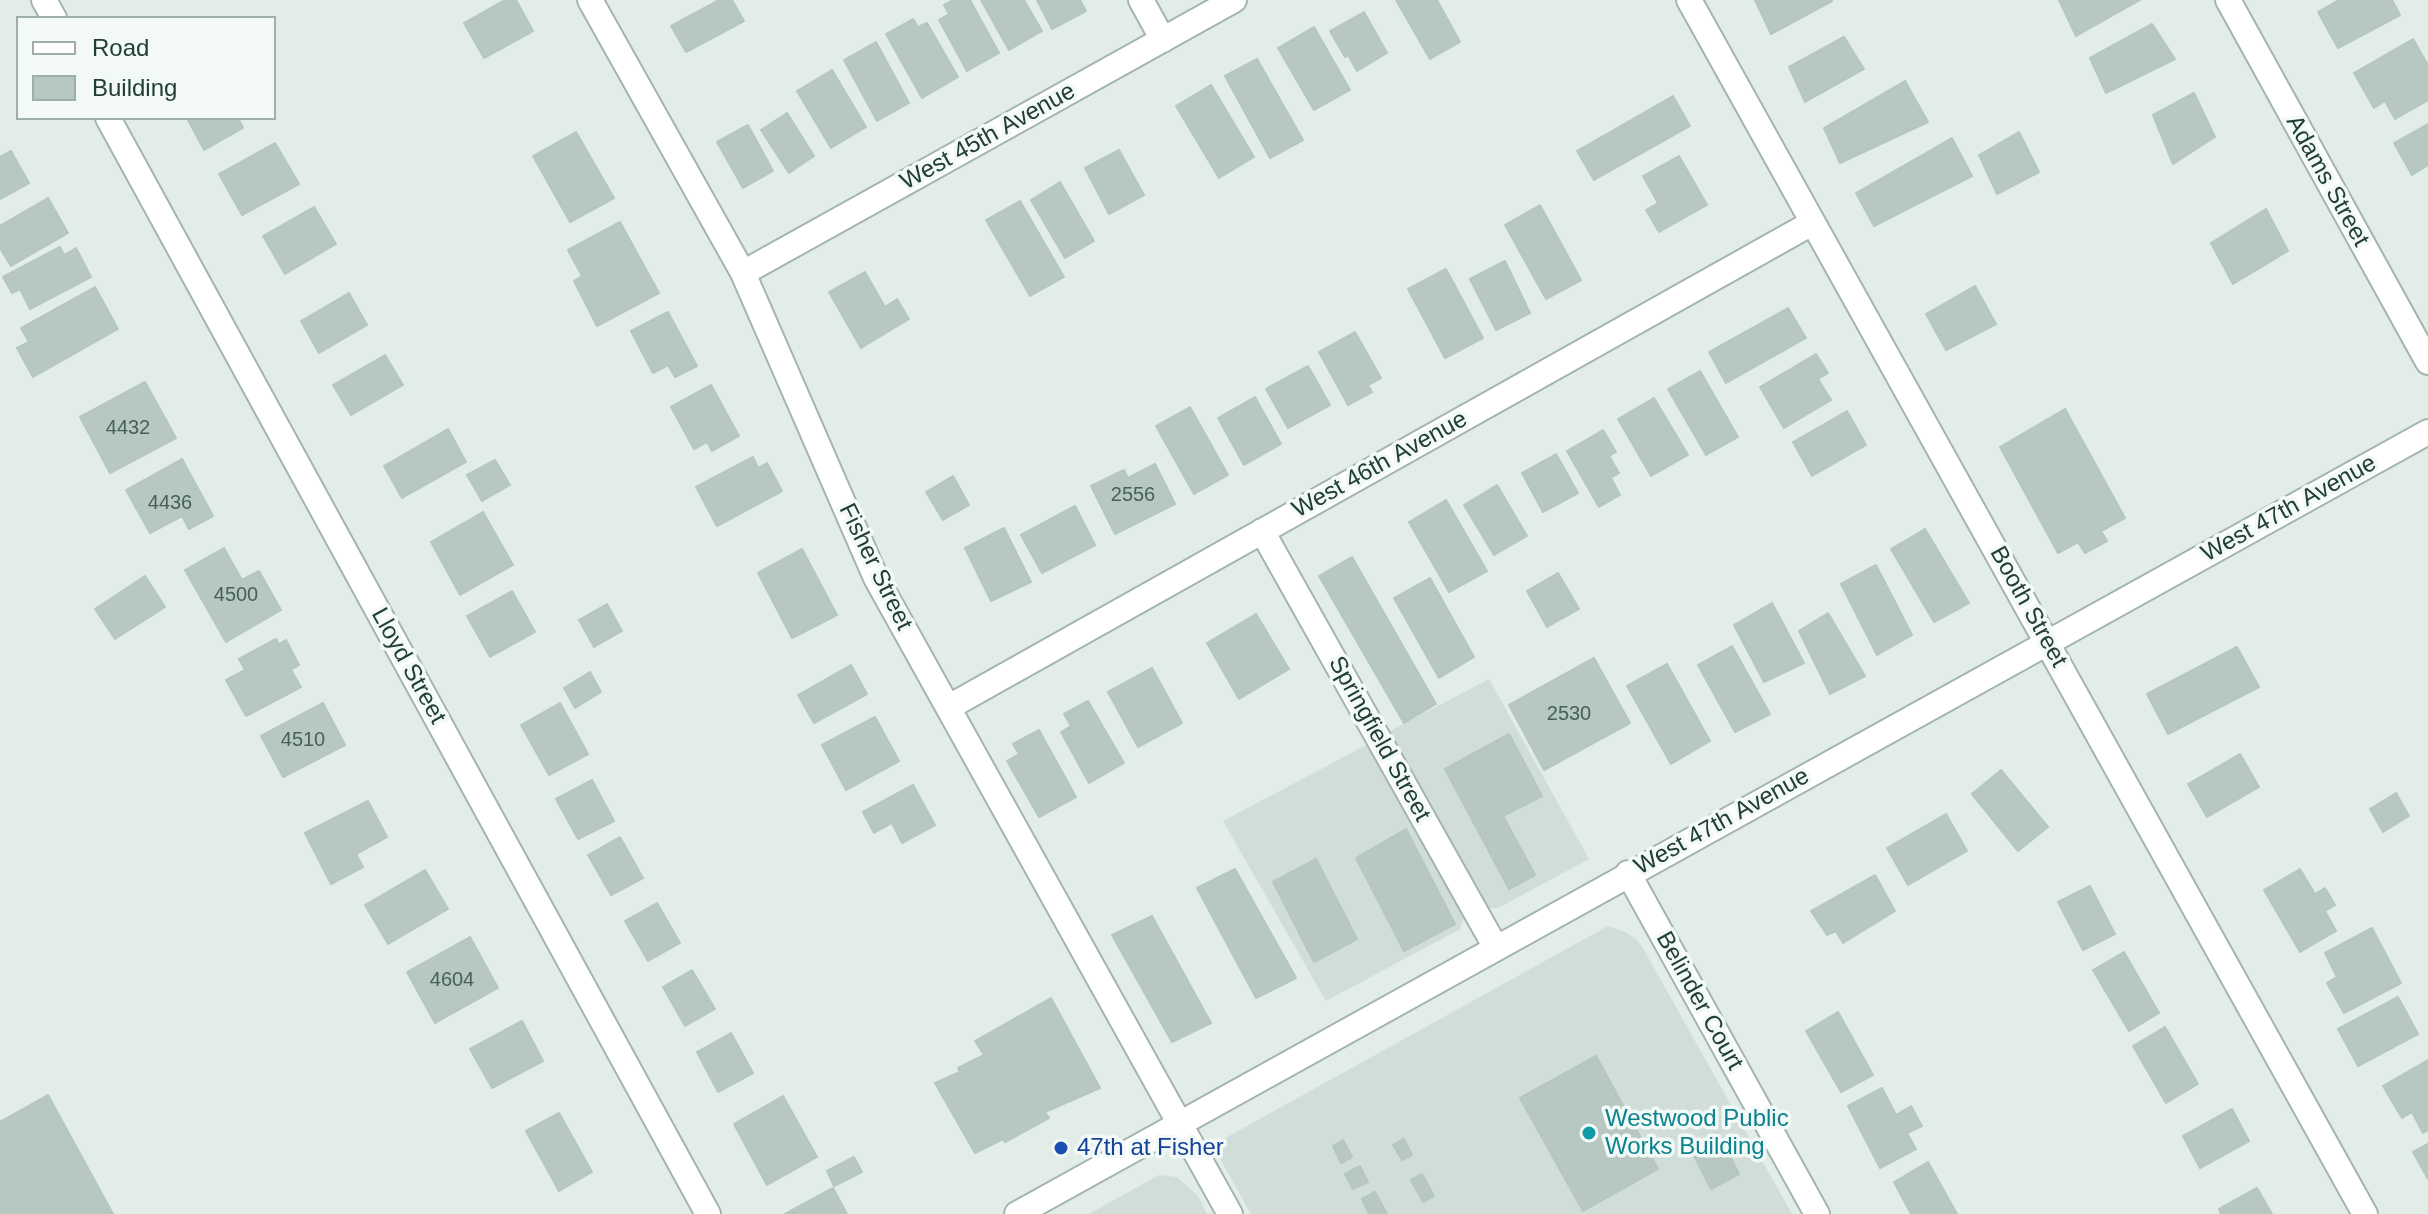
<!DOCTYPE html>
<style>
body{margin:0}
#map{position:relative;width:2428px;height:1214px;overflow:hidden;background:#e2ede8;font-family:Arial,sans-serif}
canvas{display:block}
.legend{position:absolute;left:16px;top:16px;width:260px;height:104px;box-sizing:border-box;background:#f2f9f6;border:2px solid #9eaeaa;margin:0;padding:10px 14px;list-style:none;font-size:24px;color:#213e38}
.legend li{display:flex;align-items:center;gap:16px;height:40px}
.legend b{width:40px;border:2px solid #9eaeaa}
</style>
<div id="map">
<canvas width="2428" height="1214"></canvas>
<ul class="legend">
<li><b style="height:10px;background:#fff"></b>Road</li>
<li><b style="height:22px;background:#b7c8c2"></b>Building</li>
</ul>
</div>
<script>
const ctx = document.querySelector('canvas').getContext('2d');
ctx.lineJoin = 'round';
function fill(path, color) { ctx.fillStyle = color; ctx.fill(path, 'evenodd'); }
const shape = rows => new Path2D(rows.map(r => 'M' + r).join(''));
function trace(path, color, width, dash) { ctx.strokeStyle = color; ctx.lineWidth = width; ctx.lineCap = dash ? 'butt' : 'round'; ctx.setLineDash(dash || []); ctx.stroke(path); }
function write(font, color, halo, rows, align = 'center') {
  ctx.font = font + ' Arial,sans-serif'; ctx.lineWidth = 7; ctx.setLineDash([]); ctx.textBaseline = 'middle'; ctx.strokeStyle = halo; ctx.fillStyle = color; for (const [text, x, y, turn = 0] of rows) {
    ctx.save(); ctx.translate(x, y); ctx.rotate((+turn || 0) * Math.PI / 180); ctx.textAlign = isNaN(turn) ? turn : align; if (halo) ctx.strokeText(text, 0, 0); ctx.fillText(text, 0, 0); ctx.restore();
  }
}
const built = shape([
 [1489,679,1589,859,1498,908,1490,908,1482,903,1390,731],
 [1370,743,1464,915,1463,921,1460,929,1326,1001,1223,821],
 [1608,926,1625,932,1636,939,1644,950,1792,1214,1251,1214,1219,1157,1220,1141],
 [1159,1175,1177,1177,1198,1196,1207,1214,1089,1214]
]);
const building = shape([
 [505,0,516,0,533,31,484,58,464,23,505,0],
 [719,0,732,0,744,21,686,52,671,26,719,0],
 [953,0,970,0,999,53,967,71,939,20,949,14,944,5,953,0],
 [981,0,1024,0,1042,31,1009,50,981,0],
 [1037,0,1080,0,1086,11,1052,29,1037,0],
 [1396,0,1437,0,1460,42,1430,59,1396,0],
 [1755,0,1832,0,1832,1,1771,34,1755,0],
 [2059,0,2140,0,2076,36,2059,0],
 [2339,0,2392,0,2400,15,2338,48,2318,12,2339,0],
 [1364,12,1387,53,1357,71,1348,55,1345,57,1330,31,1364,12],
 [913,19,918,27,927,23,958,77,922,98,886,34,913,19],
 [2152,24,2175,59,2106,93,2090,58,2152,24],
 [1314,27,1350,90,1314,110,1278,48,1314,27],
 [1844,37,1864,69,1805,102,1789,67,1844,37],
 [2413,39,2428,65,2428,100,2395,119,2385,101,2374,108,2354,73,2413,39],
 [876,42,909,103,877,121,844,60,876,42],
 [1257,59,1303,140,1270,158,1225,76,1257,59],
 [832,70,866,127,831,148,797,91,832,70],
 [1905,81,1928,122,1840,163,1824,128,1905,81],
 [1211,85,1254,157,1219,178,1176,106,1211,85],
 [2194,93,2215,137,2173,164,2153,115,2194,93],
 [1673,96,1690,126,1594,180,1577,151,1673,96],
 [787,113,814,156,789,173,761,130,787,113],
 [187,118,238,118,243,128,204,150,187,118],
 [2428,124,2428,165,2412,175,2394,143,2428,124],
 [748,125,773,171,743,188,717,142,748,125],
 [576,132,614,198,570,222,533,156,576,132],
 [2019,132,2039,172,1997,194,1979,155,2019,132],
 [1952,138,1972,176,1874,226,1856,193,1952,138],
 [275,143,299,184,242,215,219,174,275,143],
 [1119,150,1144,195,1109,214,1085,168,1119,150],
 [11,151,29,183,0,199,0,157,11,151],
 [1679,156,1707,205,1659,232,1646,210,1658,203,1643,176,1679,156],
 [1060,182,1094,241,1065,258,1031,200,1060,182],
 [48,198,68,233,11,266,0,248,0,226,48,198],
 [1020,201,1064,277,1030,296,986,220,1020,201],
 [1540,205,1581,280,1546,299,1505,225,1540,205],
 [314,207,336,244,285,274,263,236,314,207],
 [2266,209,2288,251,2233,284,2211,243,2266,209],
 [620,222,659,293,597,326,574,281,582,276,568,250,620,222],
 [60,247,64,255,76,248,91,277,30,309,20,289,12,293,3,277,60,247],
 [1505,261,1530,313,1496,330,1470,279,1505,261],
 [1446,269,1483,338,1445,358,1408,289,1446,269],
 [865,272,885,307,897,299,909,319,861,348,829,292,865,272],
 [1975,286,1996,324,1946,350,1926,314,1975,286],
 [95,287,118,329,33,377,17,348,29,342,21,328,95,287],
 [349,293,367,325,319,353,301,321,349,293],
 [1788,308,1806,338,1726,383,1709,352,1788,308],
 [668,312,697,366,675,377,668,365,653,373,631,331,668,312],
 [1355,332,1381,378,1368,385,1372,392,1348,405,1319,352,1355,332],
 [1816,354,1828,373,1818,379,1831,400,1784,428,1760,387,1816,354],
 [385,355,403,385,351,415,333,385,385,355],
 [1308,366,1330,405,1288,428,1266,389,1308,366],
 [1700,371,1738,437,1706,455,1668,389,1700,371],
 [145,382,176,438,110,473,80,417,145,382],
 [711,385,739,436,712,451,707,442,694,449,671,407,711,385],
 [1255,397,1281,444,1244,465,1218,418,1255,397],
 [1654,398,1688,455,1651,476,1618,419,1654,398],
 [1190,407,1228,475,1194,494,1156,426,1190,407],
 [2065,409,2125,518,2101,531,2107,541,2085,553,2078,542,2058,553,2000,447,2065,409],
 [1847,411,1866,445,1812,476,1793,442,1847,411],
 [448,429,466,462,402,498,384,466,448,429],
 [1603,430,1616,452,1609,456,1619,473,1611,478,1620,495,1599,507,1567,451,1603,430],
 [1556,454,1578,493,1543,512,1522,473,1556,454],
 [753,457,758,468,767,463,782,491,717,526,696,487,753,457],
 [182,459,213,516,189,529,182,516,150,533,126,490,182,459],
 [495,460,510,485,482,501,467,475,495,460],
 [1155,464,1175,504,1115,534,1091,486,1124,470,1128,478,1155,464],
 [953,476,969,505,943,520,926,492,953,476],
 [1497,485,1527,536,1494,555,1464,505,1497,485],
 [1446,500,1487,571,1449,592,1409,522,1446,500],
 [1075,506,1095,545,1042,573,1021,535,1075,506],
 [483,512,513,565,460,595,431,542,483,512],
 [1004,528,1031,582,991,601,965,548,1004,528],
 [1925,529,1969,603,1934,622,1891,549,1925,529],
 [224,548,242,580,259,571,281,610,226,642,185,570,224,548],
 [802,549,837,615,792,638,758,573,802,549],
 [1352,557,1436,704,1404,723,1319,576,1352,557],
 [1876,565,1912,635,1877,655,1841,584,1876,565],
 [1558,573,1579,609,1547,627,1527,591,1558,573],
 [145,576,165,607,115,639,95,609,145,576],
 [1430,578,1474,657,1439,678,1394,598,1430,578],
 [512,591,535,632,490,657,467,616,512,591],
 [1772,603,1804,663,1764,682,1734,625,1772,603],
 [607,604,622,631,594,647,579,620,607,604],
 [1828,613,1865,676,1830,694,1799,631,1828,613],
 [1256,614,1289,669,1239,699,1207,643,1256,614],
 [276,639,279,644,286,640,299,665,291,670,301,687,246,716,226,680,245,670,239,659,276,639],
 [1732,646,1770,714,1735,732,1698,665,1732,646],
 [2237,647,2259,687,2168,734,2147,694,2237,647],
 [1594,658,1630,723,1544,770,1509,705,1594,658],
 [1667,664,1710,741,1671,764,1627,686,1667,664],
 [851,665,867,694,814,723,798,695,851,665],
 [1152,668,1182,723,1138,747,1108,692,1152,668],
 [590,672,601,692,575,708,564,688,590,672],
 [1088,701,1124,763,1089,783,1061,732,1071,726,1064,714,1088,701],
 [323,703,345,745,283,777,261,736,323,703],
 [560,703,588,754,549,775,521,725,560,703],
 [875,717,899,761,846,790,822,745,875,717],
 [1039,730,1076,797,1039,817,1007,761,1019,754,1013,744,1039,730],
 [1509,734,1542,796,1503,816,1535,875,1509,889,1445,769,1509,734],
 [2240,754,2259,787,2207,817,2188,784,2240,754],
 [2001,770,2048,827,2018,851,1972,794,2001,770],
 [592,780,614,821,578,839,556,799,592,780],
 [913,785,935,825,902,843,892,823,874,833,863,812,913,785],
 [2396,793,2409,816,2383,832,2370,809,2396,793],
 [368,801,387,837,356,854,363,867,331,884,305,833,368,801],
 [1946,814,1967,851,1908,885,1887,848,1946,814],
 [1406,829,1455,924,1404,951,1356,858,1406,829],
 [620,837,643,878,611,895,588,855,620,837],
 [1316,859,1357,939,1314,962,1273,882,1316,859],
 [1235,869,1296,978,1256,998,1197,888,1235,869],
 [2300,869,2315,894,2325,888,2335,905,2325,911,2336,931,2300,952,2264,890,2300,869],
 [425,870,448,909,388,944,365,905,425,870],
 [1875,875,1895,911,1843,943,1836,931,1827,935,1811,911,1875,875],
 [2090,886,2115,934,2083,950,2058,902,2090,886],
 [657,903,680,943,648,961,625,921,657,903],
 [1152,916,1211,1023,1172,1042,1112,935,1152,916],
 [2372,928,2401,983,2344,1013,2327,983,2337,977,2325,953,2372,928],
 [470,937,498,988,435,1023,407,972,470,937],
 [2124,952,2159,1013,2129,1031,2093,970,2124,952],
 [692,970,715,1009,685,1026,663,987,692,970],
 [2398,997,2418,1034,2358,1066,2338,1029,2398,997],
 [1051,998,1100,1088,1045,1112,1049,1118,1005,1142,1003,1139,975,1153,935,1083,960,1072,958,1068,984,1055,975,1041,1051,998],
 [1838,1012,1873,1075,1841,1092,1806,1031,1838,1012],
 [522,1021,543,1061,492,1088,470,1049,522,1021],
 [2165,1027,2198,1084,2166,1103,2133,1046,2165,1027],
 [731,1033,753,1073,718,1092,697,1052,731,1033],
 [1596,1056,1658,1169,1583,1211,1520,1098,1596,1056],
 [2428,1060,2428,1130,2423,1133,2412,1112,2402,1118,2383,1086,2428,1060],
 [1882,1088,1896,1115,1911,1106,1922,1126,1907,1133,1916,1149,1880,1168,1848,1106,1882,1088],
 [48,1095,113,1214,0,1214,0,1122,48,1095],
 [783,1096,817,1157,767,1185,734,1124,783,1096],
 [2232,1109,2249,1141,2200,1168,2183,1136,2232,1109],
 [559,1113,592,1172,559,1191,526,1131,559,1113],
 [1718,1133,1739,1174,1711,1189,1690,1148,1718,1133],
 [1404,1139,1412,1155,1402,1160,1393,1145,1404,1139],
 [1343,1140,1352,1157,1341,1163,1333,1146,1343,1140],
 [2428,1144,2428,1179,2413,1152,2428,1144],
 [854,1157,862,1172,834,1186,827,1171,854,1157],
 [1928,1162,1957,1214,1911,1214,1894,1182,1928,1162],
 [1360,1166,1368,1182,1353,1189,1345,1174,1360,1166],
 [1422,1174,1434,1196,1423,1202,1411,1180,1422,1174],
 [833,1188,847,1214,785,1214,833,1188],
 [2257,1188,2272,1214,2221,1214,2219,1209,2257,1188],
 [1375,1192,1387,1214,1369,1214,1362,1199,1375,1192]
]);
const minor = shape([
 [44,0,54,18],
 [590,0,743,273,876,578,1230,1214],
 [1141,0,1163,40],
 [1689,0,2365,1214],
 [2228,0,2428,362],
 [108,118,708,1214],
 [743,273,1234,0],
 [1262,531,1496,948],
 [949,707,1812,223],
 [1628,873,1817,1214]
]);
const tertiary = shape([
 [1017,1214,2428,432]
]);
const markers = [
 [1589,1133,8,"#0f9aa8"],
 [1061,1148,8,"#1a4fb4"]
];
const numberNames = [
 ["4432",128,428],
 ["2556",1133,495],
 ["4436",170,503],
 ["4500",236,595],
 ["2530",1569,714],
 ["4510",303,740],
 ["4604",452,980]
];
const streetNames = [
 ["West 45th Avenue",988,137,-29],
 ["Adams Street",2327,181,61],
 ["West 46th Avenue",1380,465,-29],
 ["West 47th Avenue",2289,509,-29],
 ["Fisher Street",875,567,64],
 ["Booth Street",2028,607,61],
 ["Lloyd Street",408,666,61],
 ["Springfield Street",1379,739,61],
 ["West 47th Avenue",1722,822,-29],
 ["Belinder Court",1699,1001,61]
];
const cultureNames = [
 ["Westwood Public",1605,1119],
 ["Works Building",1605,1147]
];
const transitNames = [
 ["47th at Fisher",1077,1148]
];
fill(built, '#d0ddd8');
fill(building, '#b7c8c2');
trace(building, '#b4c7c0', 2);
trace(minor, '#a4b5b0', 28);
trace(tertiary, '#a4b5b0', 28);
trace(minor, '#fff', 24);
trace(tertiary, '#fff', 24);
for (const [x, y, r, color] of markers) { const dot = new Path2D(); dot.arc(x, y, r, 0, 2 * Math.PI); ctx.fillStyle = color; ctx.fill(dot); trace(dot, '#f2f9f6', 3); }
write('20px', '#46605a', null, numberNames);
write('24px', '#213e38', '#f2f9f6', streetNames);
write('24px', '#0d838f', '#f2f9f6', cultureNames, 'left');
write('24px', '#164399', '#f2f9f6', transitNames, 'left');
</script>
